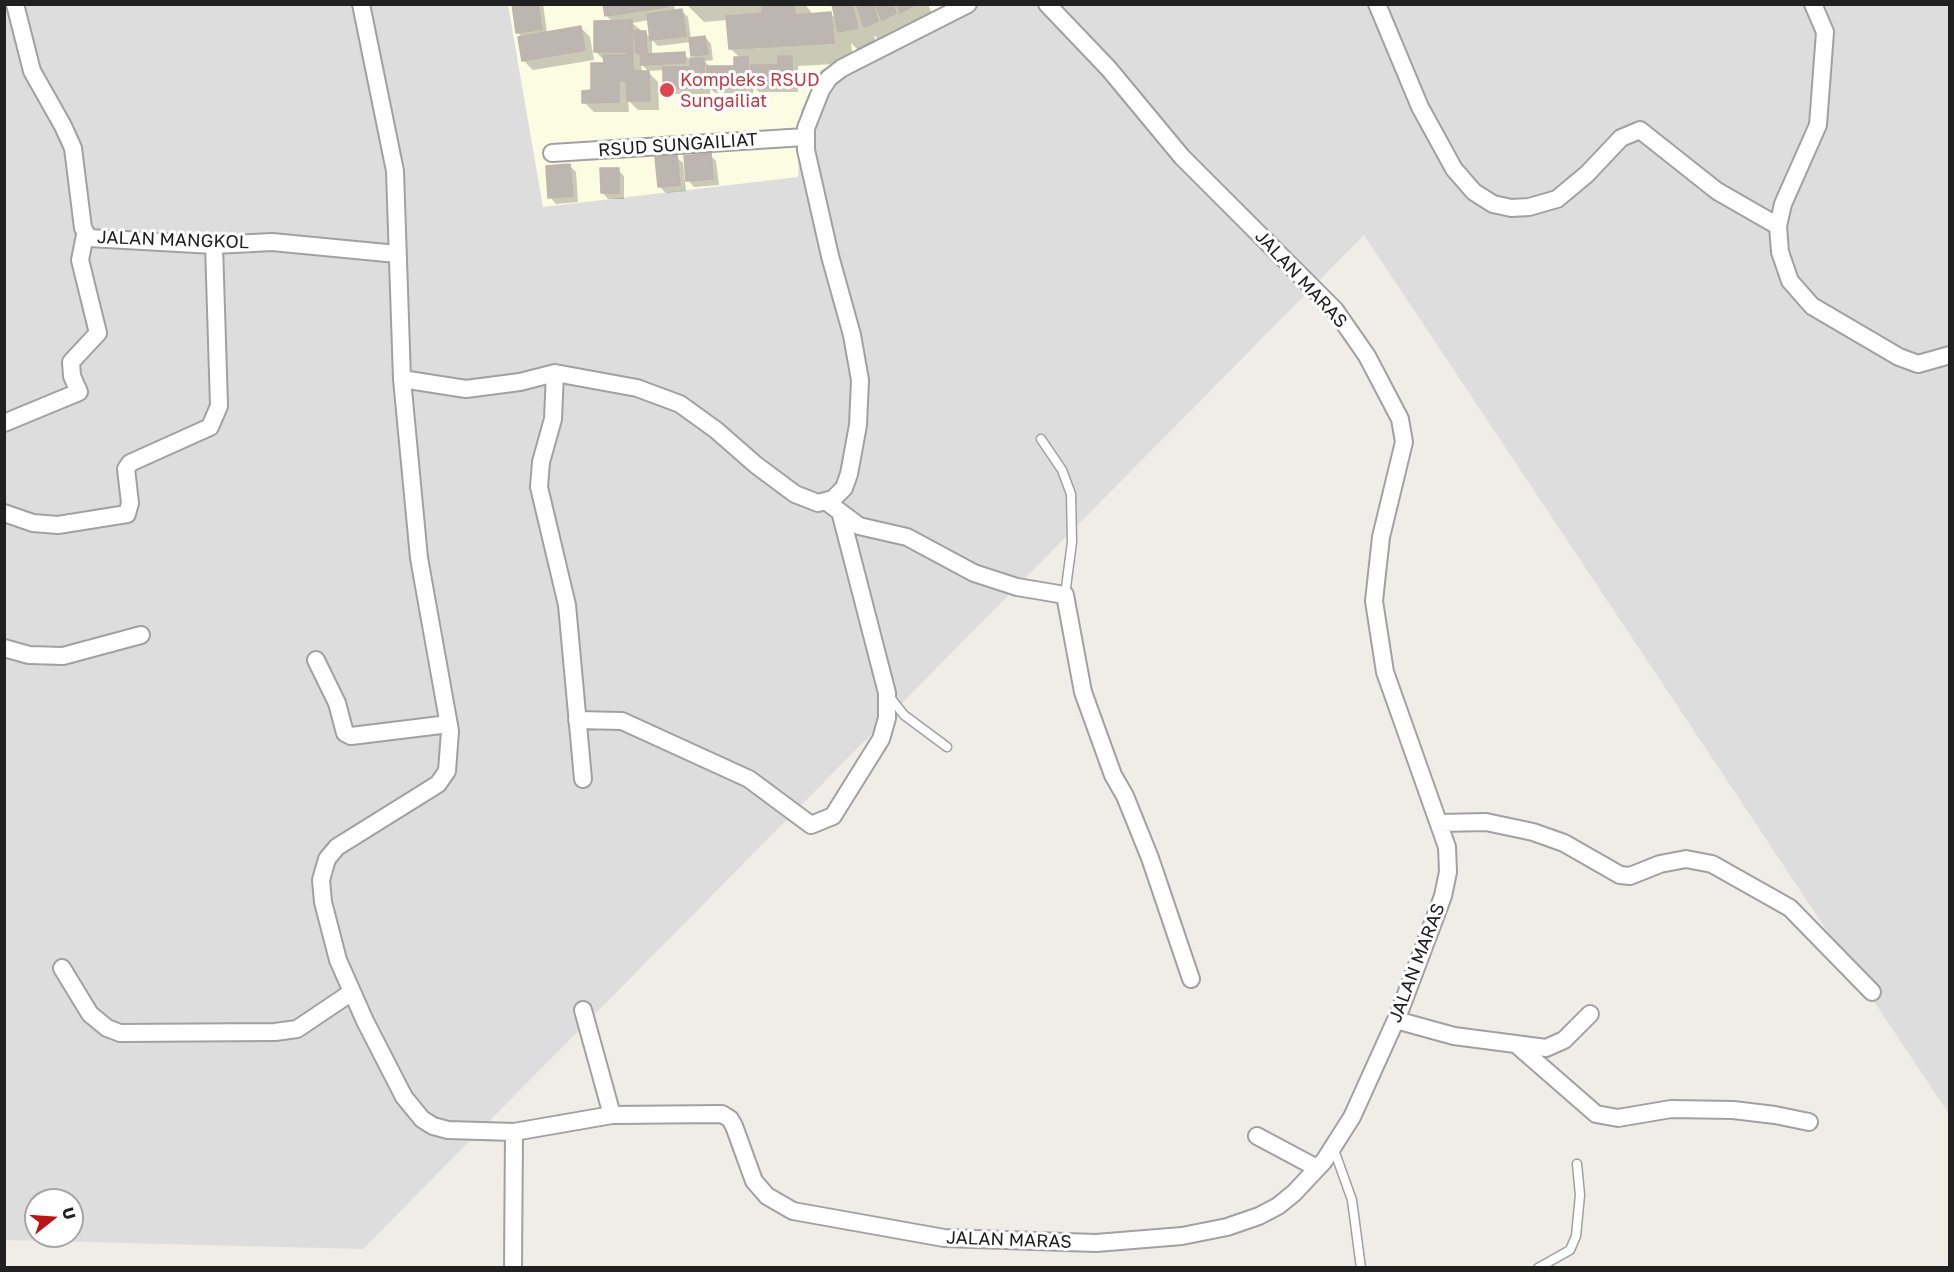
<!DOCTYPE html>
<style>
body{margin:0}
#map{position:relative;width:1954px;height:1272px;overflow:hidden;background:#f0ece7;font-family:"Golos Text",sans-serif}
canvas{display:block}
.frame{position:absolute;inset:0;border:6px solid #202020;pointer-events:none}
.north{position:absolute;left:24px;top:1188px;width:60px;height:60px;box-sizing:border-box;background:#fff;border:2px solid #a6a6a6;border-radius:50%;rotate:73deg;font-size:16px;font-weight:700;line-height:24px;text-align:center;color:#202020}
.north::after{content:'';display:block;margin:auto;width:21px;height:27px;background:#be1216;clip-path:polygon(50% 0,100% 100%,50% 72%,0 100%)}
</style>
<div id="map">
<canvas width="1954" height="1272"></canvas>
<div class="frame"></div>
<div class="north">U</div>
</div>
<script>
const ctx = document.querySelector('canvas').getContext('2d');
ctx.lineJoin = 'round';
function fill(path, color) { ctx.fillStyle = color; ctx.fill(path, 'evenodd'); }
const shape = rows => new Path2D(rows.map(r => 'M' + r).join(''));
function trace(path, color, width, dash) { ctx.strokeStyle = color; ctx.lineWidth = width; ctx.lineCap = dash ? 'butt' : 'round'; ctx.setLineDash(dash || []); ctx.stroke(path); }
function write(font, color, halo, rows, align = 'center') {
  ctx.font = font + ' "Golos Text",sans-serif'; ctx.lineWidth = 6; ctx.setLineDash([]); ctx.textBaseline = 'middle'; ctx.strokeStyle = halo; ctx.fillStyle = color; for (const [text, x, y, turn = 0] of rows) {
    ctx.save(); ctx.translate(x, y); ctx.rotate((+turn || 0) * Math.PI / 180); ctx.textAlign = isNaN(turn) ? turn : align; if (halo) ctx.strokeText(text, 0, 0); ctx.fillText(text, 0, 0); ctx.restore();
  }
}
const residential = shape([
 [5,5,1949,5,1949,1114,1364,235,363,1249,5,1240],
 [36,1200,72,1200,72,1236,36,1236]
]);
const education = shape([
 [508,5,946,5,915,22,867,43,820,71,801,110,798,177,543,207]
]);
const shadow = shape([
 [513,4,543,4,547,33,580,27,590,37,594,60,533,70,524,61,522,37,517,32],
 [605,4,674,4,675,12,682,11,688,17,691,39,705,37,711,44,713,60,705,61,710,68,735,68,741,59,730,48,728,20,704,22,686,4,805,4,813,15,830,13,837,20,834,4,928,4,936,24,921,32,910,21,915,33,903,39,893,29,897,41,885,46,874,35,877,48,859,51,851,43,853,63,798,66,798,92,759,92,754,87,753,93,715,93,710,88,710,94,671,94,665,87,665,70,648,71,641,64,642,73,648,72,658,82,659,110,638,110,628,100,629,112,594,112,584,102,593,92,605,65,605,61,596,52,613,22,606,15],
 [649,20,651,38,632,23],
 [652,40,658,46,691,42,693,55,697,60,690,60,684,54,652,56],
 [710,155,716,161,719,185,694,187,686,178],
 [676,157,683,163,686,191,666,193,660,187],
 [570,166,576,172,578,202,556,204,550,197],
 [618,170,624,176,624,199,608,199,602,192]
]);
const building = shape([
 [512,4,538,4,542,29,516,33,512,4],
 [603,4,666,4,667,7,605,16,603,4],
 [762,4,794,4,795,15,831,12,834,43,729,49,726,16,763,13,762,4],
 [832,4,852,4,858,28,838,32,832,4],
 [873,4,878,21,864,27,857,6,873,4],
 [875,4,893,4,896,13,882,20,875,4],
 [897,4,916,4,900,13,897,4],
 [682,9,686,36,650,40,647,14,682,9],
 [632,20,633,71,649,71,650,101,627,101,626,81,619,81,619,102,582,103,582,91,591,90,591,63,604,63,603,55,627,55,627,52,594,52,594,21,632,20],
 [581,26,585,50,522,61,518,37,581,26],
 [634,31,646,31,647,54,685,52,685,63,641,65,640,53,636,53,634,31],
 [705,36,708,54,691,56,689,38,705,36],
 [778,56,792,56,792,86,751,87,751,65,778,65,778,56],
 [734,57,748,57,748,87,707,87,707,66,734,66,734,57],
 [690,58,704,58,704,88,663,88,663,67,690,67,690,58],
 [711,153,713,179,686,181,684,156,711,153],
 [677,155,680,185,658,187,655,157,677,155],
 [570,164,573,196,548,198,546,166,570,164],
 [600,168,619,168,619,193,601,193,600,168]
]);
const lane = shape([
 [1041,439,1062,470,1071,494,1072,542,1065,595],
 [889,696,904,715,947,747],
 [1333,1147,1352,1200,1361,1268],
 [1538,1268,1570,1250,1576,1236,1580,1195,1577,1164]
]);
const street = shape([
 [15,4,32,71,63,126,73,148,83,228,89,238,214,245,272,242,397,254],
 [361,4,395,171,402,379,419,558,450,731,447,771,438,784,337,847,327,859,321,880,323,902,338,960,365,1021,404,1097,422,1119,433,1126,448,1130,514,1132,612,1115,722,1114,730,1119,734,1126,754,1181,767,1196,793,1211,944,1238,1096,1243,1182,1236,1227,1227,1259,1216,1278,1206,1294,1193,1324,1161,1352,1117,1399,1013,1443,896,1448,872,1447,847,1385,672,1374,601,1381,537,1404,442,1400,419,1367,356,1335,310,1182,157,1109,69,1047,4],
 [1377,4,1420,107,1454,169,1474,192,1493,204,1511,208,1529,207,1557,199,1587,174,1621,138,1640,130,1717,191,1778,226],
 [1813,4,1825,32,1818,125,1783,204,1778,226,1780,252,1790,281,1812,306,1899,357,1918,364,1950,355],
 [552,153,805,137],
 [555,373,553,419,541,462,539,487,567,605,583,779],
 [402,379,466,389,520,382,555,373,637,388,680,404,716,430,756,465,795,494,818,503,833,499,844,488,849,474,858,425,860,380,852,335,830,256,806,150,806,128,821,90,829,78,842,68,968,4],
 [4,423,79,392,72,376,71,362,98,333,80,260,85,235],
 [827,502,859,526,907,537,974,573,1017,587,1065,595,1083,692,1113,775,1125,796,1150,858,1191,979],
 [4,513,33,523,58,525,127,514,130,503,126,469,130,463,210,427,219,406,214,245],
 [4,648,29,655,63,656,141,635],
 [316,660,337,703,345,733,351,736,449,724],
 [577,720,622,721,749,779,811,825,833,816,881,739,887,718,887,693,841,515],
 [1440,823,1486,822,1533,832,1564,843,1620,875,1630,876,1660,864,1686,859,1712,864,1790,908,1872,992],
 [62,968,90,1014,107,1028,120,1033,275,1032,297,1029,352,992],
 [583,1010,612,1115],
 [1396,1020,1454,1036,1546,1048,1564,1040,1590,1014],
 [1518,1046,1596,1114,1618,1118,1671,1109,1733,1110,1775,1115,1809,1122],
 [1257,1136,1317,1168],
 [513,1268,514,1132]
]);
const markers = [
 [667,90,8,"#e0444e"]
];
const healthNames = [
 ["Kompleks RSUD",680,80],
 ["Sungailiat",680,101]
];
const streetNames = [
 ["RSUD SUNGAILIAT",678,145,-4],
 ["JALAN MANGKOL",173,240,2],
 ["JALAN MARAS",1301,279,47],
 ["JALAN MARAS",1417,963,-69],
 ["JALAN MARAS",1009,1240,2]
];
fill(residential, '#dedddd');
fill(education, '#fcfce3');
fill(shadow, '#0003');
fill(building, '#bdb6b0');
trace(building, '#c0b3ab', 1.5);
trace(lane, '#a1a1a1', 11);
trace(street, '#a1a1a1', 20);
trace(lane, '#fff', 8);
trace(street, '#fff', 16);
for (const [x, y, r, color] of markers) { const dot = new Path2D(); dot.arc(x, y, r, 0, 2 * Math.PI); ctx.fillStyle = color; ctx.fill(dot); trace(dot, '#fff', 2); }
write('18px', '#be3a42', '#fff', healthNames, 'left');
write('18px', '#202020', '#fff', streetNames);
</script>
